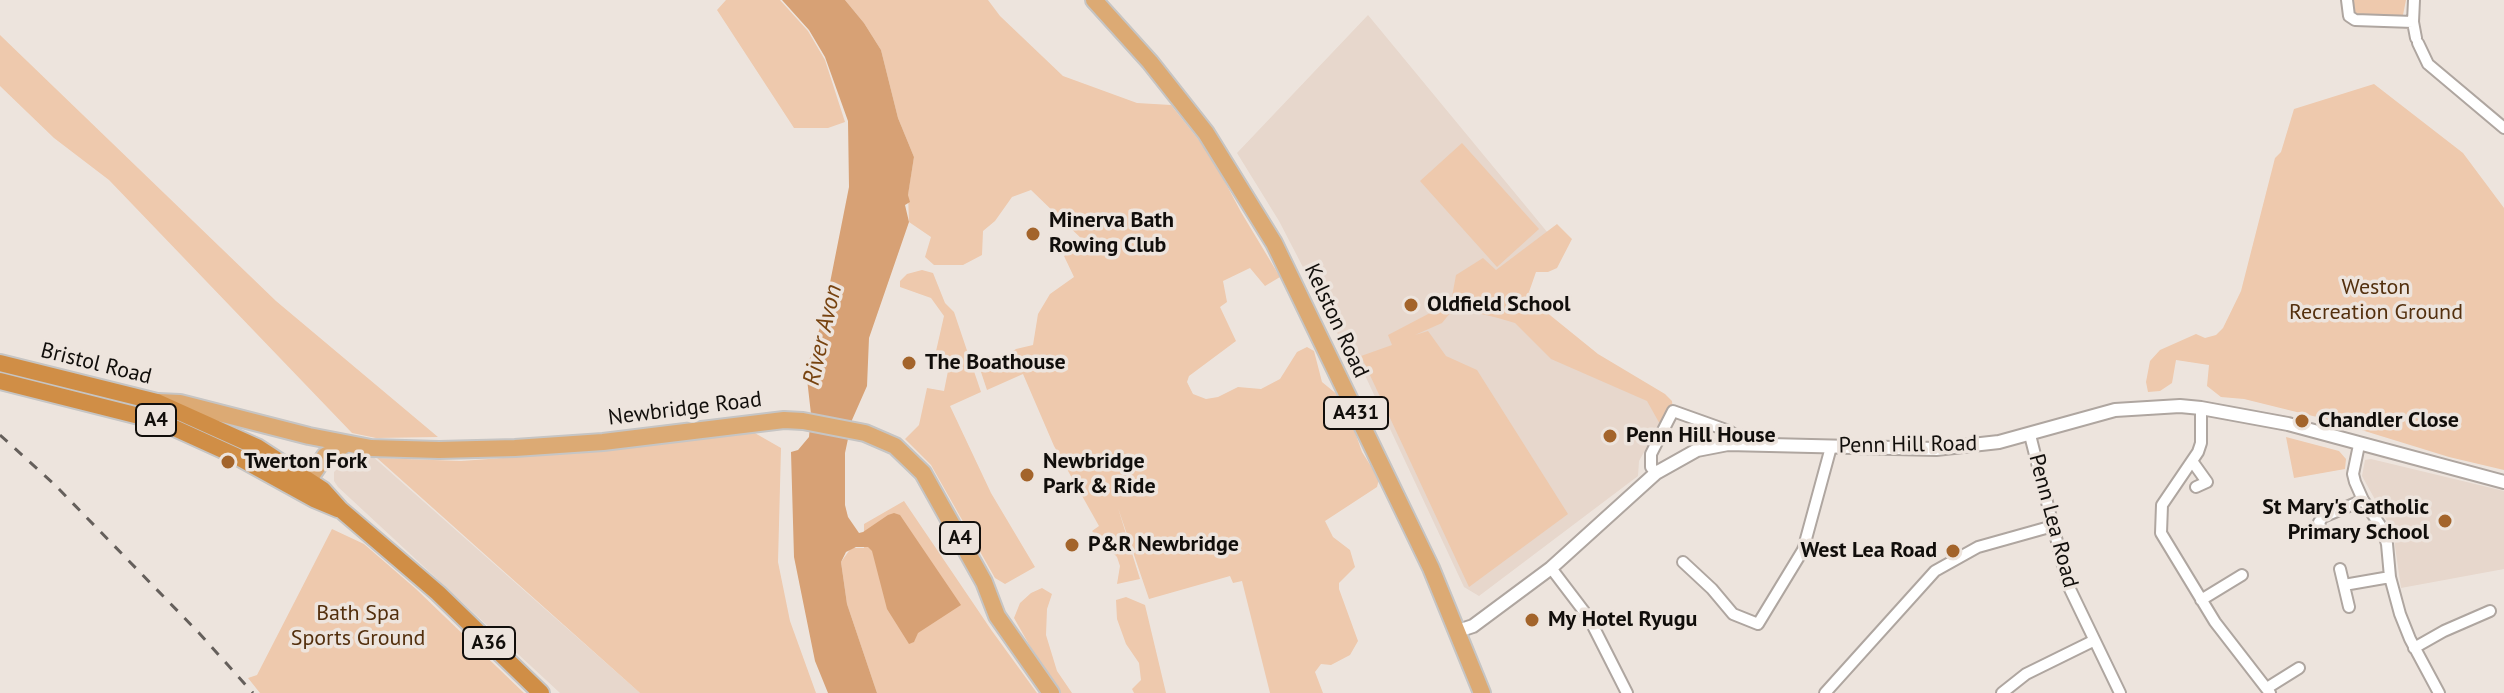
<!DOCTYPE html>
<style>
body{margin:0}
canvas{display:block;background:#ede4dd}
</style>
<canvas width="2504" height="693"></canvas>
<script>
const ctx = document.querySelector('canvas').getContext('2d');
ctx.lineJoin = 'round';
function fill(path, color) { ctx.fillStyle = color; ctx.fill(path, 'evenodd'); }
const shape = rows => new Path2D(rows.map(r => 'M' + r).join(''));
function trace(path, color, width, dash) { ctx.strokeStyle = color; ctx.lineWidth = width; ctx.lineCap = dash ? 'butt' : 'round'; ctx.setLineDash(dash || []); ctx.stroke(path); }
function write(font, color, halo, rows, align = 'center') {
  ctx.font = font + ' "PT Sans",sans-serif'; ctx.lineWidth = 7; ctx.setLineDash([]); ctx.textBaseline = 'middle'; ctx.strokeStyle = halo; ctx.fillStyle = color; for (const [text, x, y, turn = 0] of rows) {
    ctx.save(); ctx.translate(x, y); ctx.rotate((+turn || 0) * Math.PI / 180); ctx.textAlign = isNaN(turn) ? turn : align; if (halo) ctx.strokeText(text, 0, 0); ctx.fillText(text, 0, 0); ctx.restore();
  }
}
const built = shape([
 [1368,15,1548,233,1497,294,1667,411,1639,461,1638,476,1479,596,1464,587,1355,354,1349,356,1279,221,1237,153],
 [371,455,640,693,560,693,338,487,334,481,334,472,341,465],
 [2371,459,2504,491,2504,569,2401,588,2393,532,2362,476,2365,460]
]);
const green = shape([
 [726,0,780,0,808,31,825,60,845,122,828,128,794,128,717,10],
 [845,0,988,0,1000,16,1063,76,1137,103,1171,105,1210,154,1241,212,1280,277,1265,286,1250,268,1223,281,1227,302,1220,307,1236,341,1189,376,1187,382,1193,394,1206,399,1218,397,1238,387,1261,389,1280,379,1297,352,1307,347,1314,351,1322,382,1339,396,1347,409,1362,452,1379,479,1377,487,1325,521,1333,537,1350,550,1355,567,1339,583,1339,589,1358,641,1350,655,1331,665,1321,664,1315,672,1323,693,1270,693,1242,581,1233,583,1230,576,1149,599,1118,508,1140,579,1117,584,1120,566,1117,557,1092,531,1099,526,1054,446,1023,374,987,390,981,372,1016,349,1033,345,1038,314,1050,294,1074,277,1064,256,1086,243,1031,190,1012,197,995,221,983,231,982,255,963,265,934,265,925,257,931,237,909,222,908,194,914,157,898,118,881,50,864,23],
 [2353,0,2406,0,2403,15,2362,17,2354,12],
 [0,35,276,301,438,437,376,438,352,433,109,180,54,138,0,86],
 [2374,84,2463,153,2504,208,2504,470,2449,457,2329,420,2244,399,2221,397,2207,386,2209,365,2176,360,2172,383,2160,391,2148,392,2146,382,2150,361,2160,350,2196,334,2205,338,2216,335,2223,328,2241,291,2275,158,2281,152,2294,109],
 [1462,143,1539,229,1497,267,1420,181],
 [1557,224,1572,239,1557,268,1548,272,1536,272,1529,292,1540,307,1598,354,1665,394,1672,401,1673,411,1661,426,1647,401,1551,359,1515,323,1498,318,1469,311,1451,312,1442,323,1415,335,1428,331,1446,356,1477,370,1568,514,1469,587,1361,356,1392,345,1388,335,1451,302,1456,275,1483,258,1496,270],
 [922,270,933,273,945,303,954,312,981,392,950,406,991,493,1035,567,1005,584,995,578,931,465,905,439,919,425,927,388,944,391,949,366,934,360,944,316,931,298,900,287,900,281,907,274],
 [753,432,781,448,778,562,790,621,816,693,640,693,377,458,461,461,600,451],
 [2286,437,2339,451,2346,459,2345,469,2294,478],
 [904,501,992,631,1037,693,877,693,847,604,841,562,851,548,864,548,864,524],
 [332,529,364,544,416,589,524,693,260,693,248,678,257,675],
 [1042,588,1052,594,1047,609,1046,635,1057,671,1072,693,1060,693,1043,669,1014,618,1020,603,1031,593],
 [1126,597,1145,605,1166,693,1134,693,1132,689,1141,680,1139,663,1126,644,1117,619,1116,600]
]);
const water = shape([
 [782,0,845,0,864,23,881,50,898,118,914,157,908,195,910,202,905,205,909,222,869,338,867,386,852,420,845,453,845,505,848,517,859,533,863,532,888,515,894,513,900,515,961,605,918,633,914,642,909,644,887,609,872,551,868,547,856,547,846,552,841,562,847,604,877,693,828,693,815,661,794,557,791,452,798,450,809,437,811,414,806,370,823,318,849,187,848,121,825,57,809,30]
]);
const minor = shape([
 [2347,0,2349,16,2355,20,2413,22],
 [2414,0,2413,22,2416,38],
 [2418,43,2428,64,2504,128],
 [2201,408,2201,443,2198,452,2162,505,2161,533,2215,622,2270,693],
 [2030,435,2068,585,2120,693],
 [2359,445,2353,474,2355,482,2363,500,2382,528,2387,544,2390,577,2400,614,2410,639,2439,693],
 [2192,461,2207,482,2196,487],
 [1656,473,1651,467,1651,454,1673,411,1729,431,1735,435,1738,443],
 [2322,533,2319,522,2323,517,2363,500],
 [1683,562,1712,589,1733,614,1758,624,1803,550,1831,447],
 [1551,568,1589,618,1627,693],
 [2340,569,2349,607],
 [2344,585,2390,577],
 [2201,600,2242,575],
 [2414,648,2444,631,2490,611],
 [2267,688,2299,668],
 [1825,693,1935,571,1978,547,2053,526],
 [2002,693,2026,674,2093,641]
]);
const tertiary = shape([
 [1458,631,1473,626,1551,568,1656,473,1697,450,1728,444,1936,449,1999,442,2115,410,2180,406,2201,408,2288,424,2504,482]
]);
const primary = shape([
 [1094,0,1150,62,1206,133,1274,243,1431,568,1482,693],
 [158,402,180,403,309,436,371,448,439,450,515,448,603,442,784,420,803,421,865,433,895,446,923,473,984,582,997,616,1051,693],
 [301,491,325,456,346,444]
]);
const trunk = shape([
 [0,363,157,402,257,447,323,490,340,509,438,593,541,693],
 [0,381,159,421,236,456,314,499,338,509]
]);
const rail = shape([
 [0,435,54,484,199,633,253,693]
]);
const markers = [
 [1033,234,8,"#a3642b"],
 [1411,305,8,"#a3642b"],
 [909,363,8,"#a3642b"],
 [2302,421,8,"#a3642b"],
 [1610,436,8,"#a3642b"],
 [228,462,8,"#a3642b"],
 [1027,475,8,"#a3642b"],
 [2445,521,8,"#a3642b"],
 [1072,545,8,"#a3642b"],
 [1953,551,8,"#a3642b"],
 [1532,620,8,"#a3642b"]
];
const shields = [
 [1356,413,64],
 [156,420,40],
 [960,538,40],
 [489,643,52]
];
const shieldNames = [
 ["A431",1356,413],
 ["A4",156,420],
 ["A4",960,538],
 ["A36",489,643]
];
const poiNames = [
 ["Minerva Bath",1049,221],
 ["Rowing Club",1049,246],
 ["Oldfield School",1427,305],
 ["The Boathouse",925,363],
 ["Chandler Close",2318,421],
 ["Penn Hill House",1626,436],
 ["Twerton Fork",244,462],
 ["Newbridge",1043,462],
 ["Park & Ride",1043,487],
 ["St Mary's Catholic",2429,508,"right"],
 ["Primary School",2429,533,"right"],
 ["P&R Newbridge",1088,545],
 ["West Lea Road",1937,551,"right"],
 ["My Hotel Ryugu",1548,620]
];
const parkNames = [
 ["Weston",2376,288],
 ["Recreation Ground",2376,313],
 ["Bath Spa",358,614],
 ["Sports Ground",358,639]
];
const streetNames = [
 ["Kelston Road",1336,321,65],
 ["Bristol Road",96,364,14],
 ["Newbridge Road",685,409,-7],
 ["Penn Hill Road",1908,445,-1],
 ["Penn Lea Road",2053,521,75]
];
const waterNames = [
 ["River Avon",823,335,-77]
];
fill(built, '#e7d7cc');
fill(green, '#eec9ad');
fill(water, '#d7a175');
trace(minor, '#afa6a0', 14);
trace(tertiary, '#afa6a0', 16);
trace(primary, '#c6c5c4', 20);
trace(trunk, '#c6c5c4', 20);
trace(minor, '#fff', 10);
trace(tertiary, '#fff', 12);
trace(primary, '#dcaa74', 16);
trace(trunk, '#d08e46', 16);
trace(rail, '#655f5b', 3, [10, 10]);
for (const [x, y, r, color] of markers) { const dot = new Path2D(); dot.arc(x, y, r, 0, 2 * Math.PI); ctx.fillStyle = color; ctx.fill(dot); trace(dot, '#ede4dd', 3); }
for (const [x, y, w] of shields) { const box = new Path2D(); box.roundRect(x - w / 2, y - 16, w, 32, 6); ctx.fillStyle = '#ede4dd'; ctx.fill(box); trace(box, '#110e0b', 2); }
write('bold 20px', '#110e0b', null, shieldNames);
write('bold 22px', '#110e0b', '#ede4dd', poiNames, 'left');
write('22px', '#532f0d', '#ede4dd', parkNames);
write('22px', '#110e0b', '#ede4dd', streetNames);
write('italic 24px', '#774310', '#ede4dd', waterNames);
</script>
